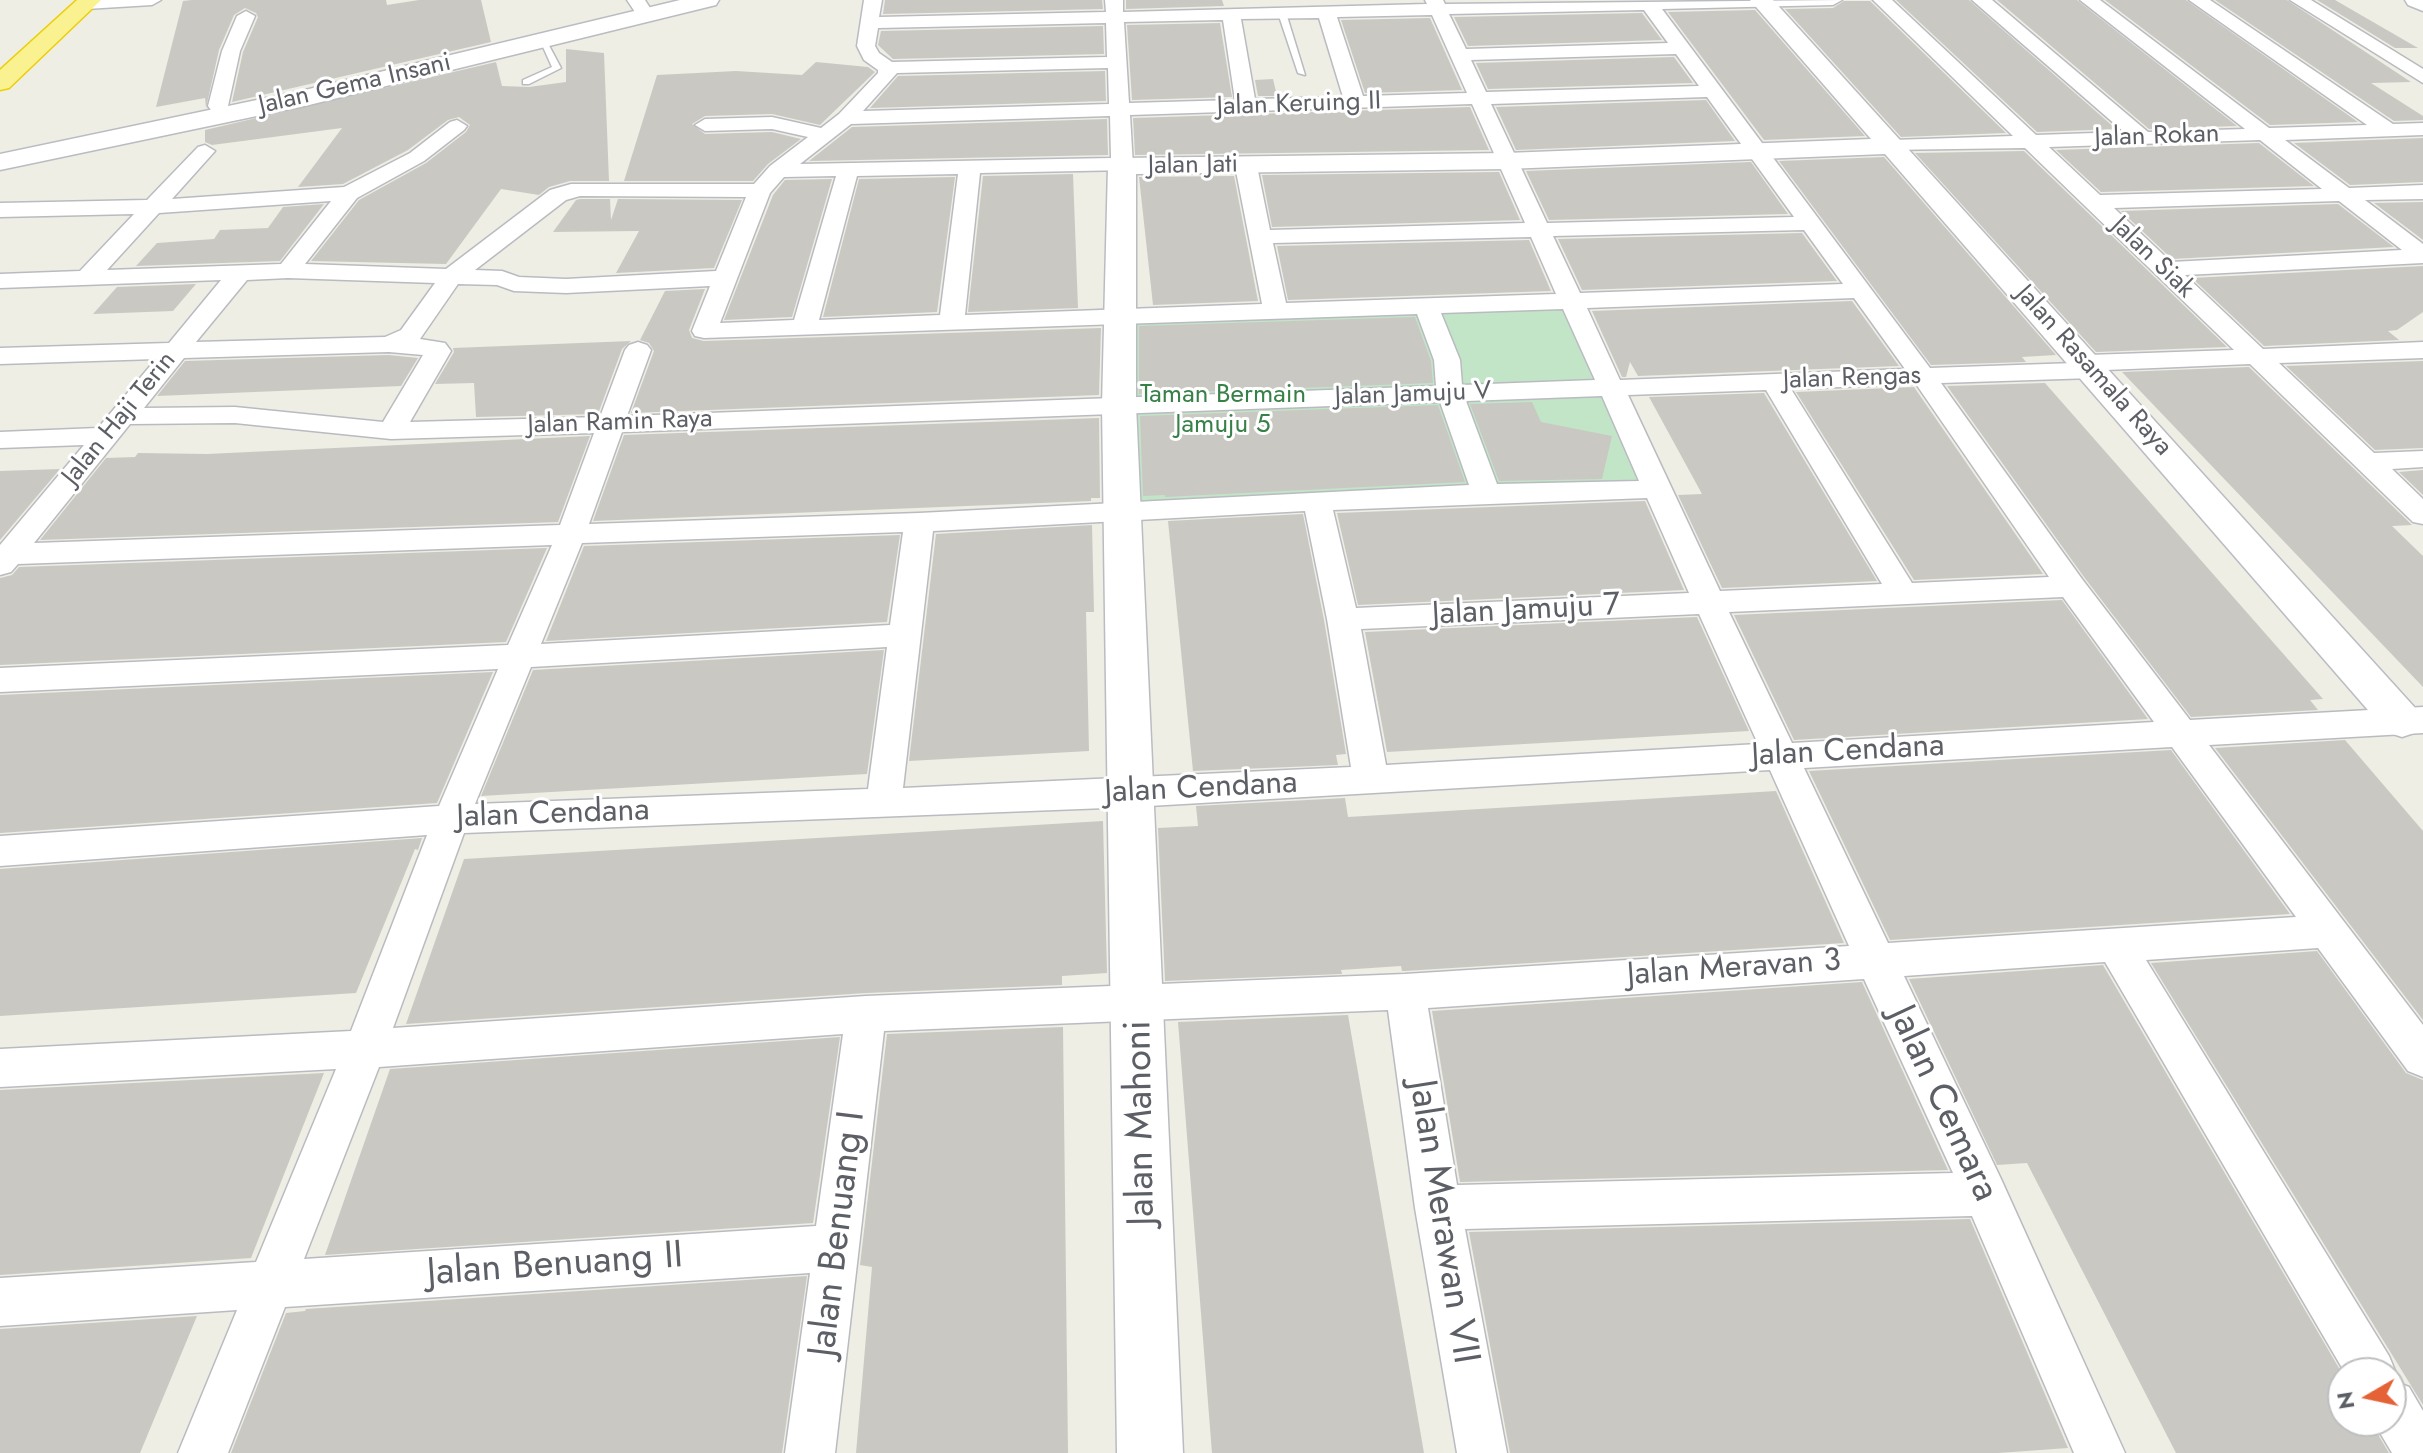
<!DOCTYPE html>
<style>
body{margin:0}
#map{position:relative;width:2423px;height:1453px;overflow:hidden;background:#eeeee5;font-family:Jost,sans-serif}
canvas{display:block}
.north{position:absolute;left:2327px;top:1357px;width:80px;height:80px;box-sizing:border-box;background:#fff;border:2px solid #bebfc1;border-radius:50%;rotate:261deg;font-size:22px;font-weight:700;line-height:32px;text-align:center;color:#5c5f65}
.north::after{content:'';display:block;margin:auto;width:28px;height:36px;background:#e46235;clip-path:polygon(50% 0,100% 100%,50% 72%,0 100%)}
</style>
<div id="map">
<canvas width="2423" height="1453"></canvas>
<div class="north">N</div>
</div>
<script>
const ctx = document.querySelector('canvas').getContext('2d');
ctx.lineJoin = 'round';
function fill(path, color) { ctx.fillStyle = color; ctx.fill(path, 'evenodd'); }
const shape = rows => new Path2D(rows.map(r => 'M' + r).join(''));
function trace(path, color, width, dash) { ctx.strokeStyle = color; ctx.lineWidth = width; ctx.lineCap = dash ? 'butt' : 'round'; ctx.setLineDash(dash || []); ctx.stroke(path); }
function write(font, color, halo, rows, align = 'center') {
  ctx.font = font + ' Jost,sans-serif'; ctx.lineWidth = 6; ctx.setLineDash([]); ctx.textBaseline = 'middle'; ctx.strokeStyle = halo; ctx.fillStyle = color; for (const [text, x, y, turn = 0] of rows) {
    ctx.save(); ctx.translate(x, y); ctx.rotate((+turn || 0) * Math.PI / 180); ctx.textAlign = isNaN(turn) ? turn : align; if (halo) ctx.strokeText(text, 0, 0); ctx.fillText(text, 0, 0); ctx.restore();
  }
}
const green = shape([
 [1570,300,1658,489,1122,512,1118,317]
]);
const building = shape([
 [192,0,386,0,387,5,419,0,481,0,491,42,232,102,243,52,258,17,256,13,245,8,234,15,219,50,206,108,205,98,156,107,183,1],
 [885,0,1102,0,1103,9,883,14],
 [1126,0,1222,0,1224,6,1126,9],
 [1896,0,1969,0,2116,129,2037,132],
 [1997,0,2077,0,2237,126,2149,129],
 [2105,0,2186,0,2358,122,2270,125],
 [2215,0,2287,0,2411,82,2371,83,2423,116,2423,120,2394,121],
 [2317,0,2335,0,2418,48,2395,48],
 [1844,1,1870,1,2006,133,1901,137,1785,9,1833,8],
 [1755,10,1865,136,1764,140,1668,12],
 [1642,13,1662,40,1468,46,1454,17],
 [1430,18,1462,90,1365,93,1341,20],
 [1220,23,1232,97,1132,100,1127,25],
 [1103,26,1104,54,893,59,878,45,881,31],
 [566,49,604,53,609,181,570,181,549,187,539,195,501,189,446,264,311,261,359,200,426,163,466,132,470,125,459,117,448,120,408,150,343,184,298,187,342,128,212,145,205,142,205,130,496,62,502,86,529,87,566,82],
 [1674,57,1693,83,1488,89,1476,63],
 [816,62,868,67,875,72,820,125,772,114,705,116,692,124,705,134,772,132,801,139,768,164,753,181,624,181,657,75,736,71,802,75],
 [1105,71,1106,101,870,108,898,76],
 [1273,79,1277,96,1258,96,1255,80],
 [1706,100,1735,141,1516,150,1496,107],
 [1470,107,1489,150,1135,155,1133,118],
 [1107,119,1108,155,809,161,852,127],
 [2423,138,2423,182,2350,185,2294,143],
 [2259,143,2314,186,2101,192,2056,150],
 [2024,151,2227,347,2096,352,1915,153],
 [1884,157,2056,355,2022,357,2026,362,1931,365,1779,161],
 [1751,162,1788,214,1549,220,1526,171],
 [1499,172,1520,220,1272,227,1262,175],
 [1073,174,1078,308,968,312,983,176],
 [1234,176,1258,301,1153,305,1139,177],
 [955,177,937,312,823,317,859,179],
 [832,179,792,317,724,320,773,195,785,180],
 [580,199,610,199,611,220,618,199,742,200,714,268,616,273,639,231,553,232,576,200],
 [2423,202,2423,240,2374,203],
 [324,204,280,261,136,266,157,243,214,239,220,230,268,228,283,207],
 [2338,204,2394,247,2172,259,2121,211],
 [1802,233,1837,281,1582,290,1558,239],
 [1529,240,1551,291,1288,300,1277,246],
 [2423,266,2423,312,2397,330,2388,331,2399,340,2264,346,2192,278],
 [196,284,173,311,93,314,117,287],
 [705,289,689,330,692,338,704,341,1101,328,1099,395,631,413,654,351,649,343,640,340,665,291],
 [1852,301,1899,366,1638,376,1630,362,1626,377,1622,377,1592,311],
 [1415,317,1431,361,1433,383,1139,394,1139,326],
 [631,341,622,349,598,414,476,417,474,383,435,384,454,352,453,348],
 [389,355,418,358,401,386,157,396,185,361],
 [2423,361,2423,448,2375,450,2286,366],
 [2249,367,2412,525,2392,526,2423,556,2423,687,2122,372],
 [2045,383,2323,699,2310,700,2318,710,2191,717,2084,577,1947,386],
 [1914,387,2043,574,1914,580,1796,392],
 [1764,393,1877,581,1722,588,1678,495,1702,494,1649,397],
 [1532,402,1541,422,1612,436,1602,479,1499,481,1470,404],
 [1438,405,1465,482,1165,497,1165,495,1143,496,1140,416],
 [1099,418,1100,498,1091,498,1091,501,593,521,624,435],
 [590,436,558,522,40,540,106,458,135,457,138,453,207,454],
 [60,469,0,540,0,471],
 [2423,470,2423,495,2399,472],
 [1645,501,1684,590,1358,605,1337,513],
 [1303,514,1324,620,1346,754,1336,755,1338,765,1193,771,1168,521],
 [1092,525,1094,612,1086,612,1089,751,909,761,936,534],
 [900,535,887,622,546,641,584,546],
 [547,548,506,642,0,665,0,578,12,575,19,567],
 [2062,600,2148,719,1794,740,1734,615],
 [1697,617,1749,731,1387,752,1365,632],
 [884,650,867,774,481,796,533,670],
 [493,672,437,803,0,833,0,695],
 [2345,740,2423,831,2423,1020,2215,748],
 [2171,750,2290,914,1890,940,1809,771],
 [1776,791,1844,943,1405,971,1402,971,1401,966,1341,970,1342,974,1165,981,1158,828,1198,826,1196,806,1345,798,1348,817],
 [1103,821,1107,973,1062,976,1062,985,866,993,406,1024,464,859],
 [422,838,418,850,415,849,356,993,0,1016,0,869],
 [2317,951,2406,1073,2423,1080,2423,1405,2151,963],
 [2103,965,2343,1375,2343,1421,2370,1421,2389,1453,2176,1453,2027,1163,1997,1165,1909,979],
 [1862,982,1948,1170,1460,1182,1432,1011],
 [1348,1015,1424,1453,1212,1453,1178,1022],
 [1063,1027,1068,1453,856,1453,872,1267,860,1265,887,1034],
 [840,1037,813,1223,325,1255,390,1069],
 [324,1073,251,1258,0,1275,0,1090],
 [1970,1219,2068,1448,1998,1453,1510,1453,1469,1232],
 [807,1276,782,1453,231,1453,286,1313,305,1311,306,1309],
 [197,1316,140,1453,0,1453,0,1329]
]);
const lane = shape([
 [1282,11,1286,13,1305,75,1298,73,1278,13,1282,11],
 [539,38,545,38,561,68,529,84,523,84,523,80,552,67,539,38]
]);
const street = shape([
 [81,0,161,0,152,5,86,9,77,4,81,0],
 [627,0,645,0,650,8,647,12,635,12,627,0],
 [864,0,882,0,879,17,1106,12,1105,0,1123,0,1123,12,1427,4,1425,0,1443,0,1445,4,1842,0,1833,5,1662,9,1930,368,2075,363,2079,358,2088,355,2234,350,2025,148,1885,150,1882,146,1885,142,1892,140,2013,136,1873,0,1892,0,2036,135,2124,132,1972,0,1992,0,2148,132,2245,129,2080,0,2100,0,2269,128,2367,125,2189,0,2210,0,2393,124,2423,123,2423,135,2285,140,2349,188,2423,185,2423,199,2365,200,2423,244,2423,263,2185,275,2263,349,2423,342,2423,358,2279,363,2374,453,2423,451,2423,467,2392,469,2423,499,2423,524,2413,522,2250,364,2106,370,2102,375,2093,378,1941,383,2082,579,2190,720,2423,707,2423,733,2209,745,2423,1025,2423,1077,2408,1071,2318,948,2146,960,2389,1356,2396,1373,2393,1381,2409,1387,2423,1411,2423,1453,2392,1453,2373,1421,2391,1421,2391,1373,2345,1373,2105,962,1904,976,2001,1179,2125,1453,2074,1453,1972,1216,1465,1229,1507,1453,1457,1453,1415,1208,1388,1010,884,1031,835,1453,785,1453,810,1273,285,1307,228,1453,178,1453,237,1310,0,1326,0,1278,256,1262,336,1069,0,1087,0,1049,351,1031,427,835,0,866,0,836,439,806,498,669,0,692,0,668,508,645,552,545,18,564,11,572,0,575,0,545,84,445,0,448,0,432,98,428,156,359,0,364,0,348,169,343,221,280,0,288,0,274,80,271,134,214,0,217,0,203,147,200,198,147,205,145,215,151,172,199,344,187,410,153,450,122,457,120,467,126,464,130,424,161,357,198,305,264,446,269,550,190,571,184,754,184,770,166,808,137,772,129,705,131,695,125,705,119,772,117,821,128,839,114,878,73,878,70,864,60,857,46,864,0],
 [1644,10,1668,43,1466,49,1449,14,1644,10],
 [1432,15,1467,93,1363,96,1337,17,1432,15],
 [1319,18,1343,97,1255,99,1241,19,1319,18],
 [1223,20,1235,100,1129,103,1124,22,1223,20],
 [1106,23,1107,57,892,62,879,53,875,46,878,28,1106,23],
 [1676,54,1699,86,1486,92,1471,60,1676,54],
 [1108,68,1109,104,863,111,897,73,1108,68],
 [1707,97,1794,217,1547,223,1491,104,1707,97],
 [1472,104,1525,223,1270,230,1257,166,1246,160,1235,166,1262,304,965,315,980,173,1129,170,1133,166,1130,115,1472,104],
 [1110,116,1111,158,800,164,851,124,1110,116],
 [2260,140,2322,189,2100,195,2049,147,2260,140],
 [958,174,940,315,819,320,857,176,958,174],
 [836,176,794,320,720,323,770,193,784,177,836,176],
 [580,196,746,197,716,271,566,279,519,277,502,271,475,270,566,200,580,196],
 [331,201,281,264,107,270,159,213,331,201],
 [2339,201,2402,250,2171,262,2114,208,2339,201],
 [1804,230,1843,284,1580,293,1553,236,1804,230],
 [1531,237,1556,294,1286,303,1273,243,1531,237],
 [288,278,435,283,401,330,385,337,196,342,247,280,288,278],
 [458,284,497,285,514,291,566,293,710,286,692,331,695,336,704,338,1417,314,1434,360,1436,386,627,416,651,350,647,345,638,342,629,345,625,350,600,417,410,422,451,351,445,343,420,339,458,284],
 [1854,298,1905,369,1620,380,1587,308,1854,298],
 [1563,309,1595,380,1462,385,1460,360,1441,313,1563,309],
 [389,352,423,355,383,422,235,407,144,408,184,358,389,352],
 [1916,384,2049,577,1912,583,1791,389,1916,384],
 [1766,390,1882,584,1720,591,1628,395,1766,390],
 [1602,396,1639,481,1497,484,1466,401,1602,396],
 [1440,402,1469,485,919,513,589,524,622,432,1440,402],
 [235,423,391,439,594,433,560,525,34,543,130,424,235,423],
 [1647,498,1689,593,1356,608,1333,510,1647,498],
 [1305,511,1327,619,1351,767,903,788,933,531,1305,511],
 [903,532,890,625,541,644,582,543,903,532],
 [2063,597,2154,722,1792,743,1729,612,2063,597],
 [1699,614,1758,744,1386,765,1361,629,1699,614],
 [887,647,868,789,475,804,531,667,887,647],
 [2172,747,2296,917,1888,943,1804,768,2172,747],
 [1770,770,1849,946,1405,974,866,996,393,1028,464,833,1132,807,1770,770],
 [1864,979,1953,1173,1457,1185,1428,1008,1864,979],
 [843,1034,816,1226,304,1259,379,1067,843,1034],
 [2290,0,2311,0,2423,69,2423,83,2290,0],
 [246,11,255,16,240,51,228,106,225,110,211,110,208,106,222,51,237,16,246,11]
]);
const secondary = shape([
 [680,0,719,0,716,5,309,105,0,170,0,154,309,89,680,0],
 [1750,0,1773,0,2417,710,2423,723,2417,732,2402,737,2387,732,1885,154,1506,169,1136,174,1136,405,1183,1453,1117,1453,1102,405,1108,166,1112,160,1122,158,1506,153,1871,139,1750,0],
 [2405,0,2423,0,2423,11,2408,5,2405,0]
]);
const highway = shape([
 [77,0,101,0,9,88,0,90,0,70,77,0]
]);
const farStreetnames = [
 ["Jalan Gema Insani",355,85,-13],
 ["Jalan Keruing II",1299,105,-2],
 ["Jalan Rokan",2157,137,-2],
 ["Jalan Jati",1193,166,-1],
 ["Jalan Siak",2152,258,44],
 ["Jalan Rasamala Raya",2093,371,48],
 ["Jalan Rengas",1852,379,-2],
 ["Jalan Jamuju V",1413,395,-2],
 ["Jalan Haji Terin",120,419,-51],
 ["Jalan Ramin Raya",620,423,-2]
];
const farParknames = [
 ["Taman Bermain",1223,396],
 ["Jamuju 5",1223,426]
];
const streetNames = [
 ["Jalan Jamuju 7",1526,611,-3],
 ["Jalan Cendana",1848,752,-3],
 ["Jalan Cendana",1201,789,-3],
 ["Jalan Cendana",553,815,-2],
 ["Jalan Meravan 3",1734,969,-4]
];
const nearStreetnames = [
 ["Jalan Cemara",1942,1104,65],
 ["Jalan Mahoni",1142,1123,-91],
 ["Jalan Merawan VII",1442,1222,81],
 ["Jalan Benuang I",839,1234,-83],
 ["Jalan Benuang II",555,1266,-4]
];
fill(green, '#c2e5c8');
fill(building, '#cac8c2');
trace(lane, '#b9bbc0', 3);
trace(street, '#b9bbc0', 3);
trace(secondary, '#babcc2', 3);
trace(highway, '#ecce07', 3);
fill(lane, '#fff');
fill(street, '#fff');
fill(secondary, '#fff');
fill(highway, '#faf290');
write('26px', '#5c5f65', '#fff', farStreetnames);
write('26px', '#378148', '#fff', farParknames);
write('32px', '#5c5f65', '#fff', streetNames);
write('38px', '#5c5f65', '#fff', nearStreetnames);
</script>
